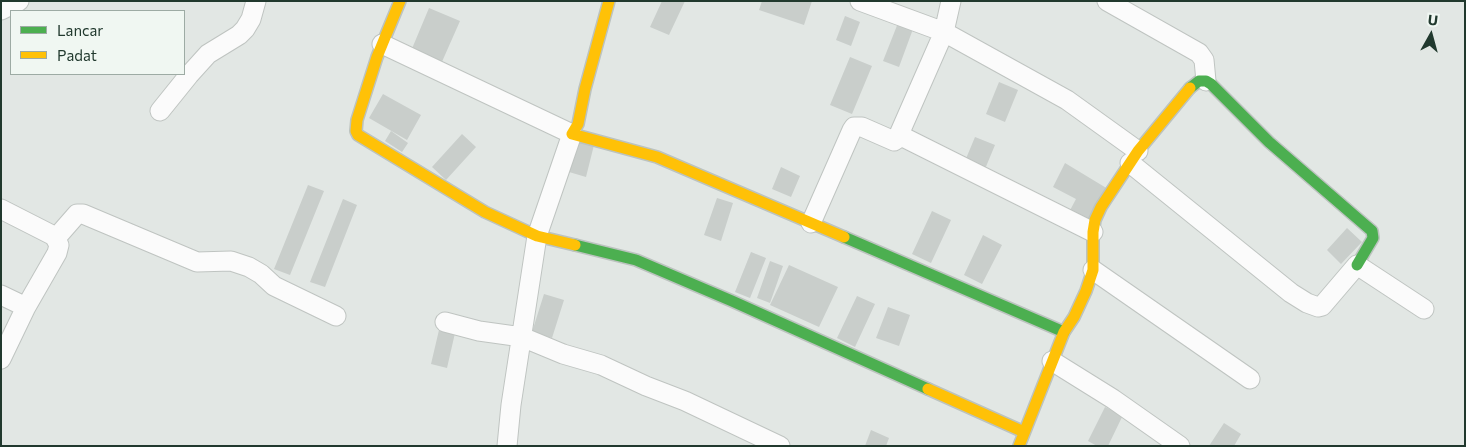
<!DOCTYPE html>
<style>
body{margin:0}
#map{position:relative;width:1466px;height:447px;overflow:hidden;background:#e2e7e4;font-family:Commissioner,sans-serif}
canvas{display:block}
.frame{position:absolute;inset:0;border:2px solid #21392e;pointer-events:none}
.legend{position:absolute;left:10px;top:10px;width:175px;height:65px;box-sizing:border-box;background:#f0f7f2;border:1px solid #9daba4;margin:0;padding:6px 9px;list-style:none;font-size:15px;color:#21392e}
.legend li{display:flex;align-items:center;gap:10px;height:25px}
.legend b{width:25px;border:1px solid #9daba4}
.north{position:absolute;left:1406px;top:10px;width:50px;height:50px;-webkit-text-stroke:4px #f0f7f2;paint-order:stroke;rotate:7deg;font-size:14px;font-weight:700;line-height:20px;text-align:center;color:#21392e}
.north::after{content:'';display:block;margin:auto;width:18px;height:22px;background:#21392e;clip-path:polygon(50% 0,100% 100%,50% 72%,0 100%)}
</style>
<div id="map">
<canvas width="1466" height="447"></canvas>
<div class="frame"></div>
<ul class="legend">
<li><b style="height:6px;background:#4caf50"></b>Lancar</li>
<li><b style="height:6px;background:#ffc107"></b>Padat</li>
</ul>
<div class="north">U</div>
</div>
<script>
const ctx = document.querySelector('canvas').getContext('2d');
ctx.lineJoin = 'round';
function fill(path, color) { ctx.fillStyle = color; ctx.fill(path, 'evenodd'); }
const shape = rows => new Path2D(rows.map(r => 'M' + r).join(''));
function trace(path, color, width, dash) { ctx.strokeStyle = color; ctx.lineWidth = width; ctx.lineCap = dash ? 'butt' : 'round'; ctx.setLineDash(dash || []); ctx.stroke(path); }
const building = shape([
 [662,1,685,1,669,35,650,27],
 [762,1,812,1,804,25,759,10],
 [429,8,460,21,441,64,411,51],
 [845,16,860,22,851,46,836,40],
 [898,23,913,29,899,67,883,61],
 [850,57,872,66,852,114,830,105],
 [999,82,1018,90,1005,122,986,114],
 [383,94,421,115,407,140,369,118],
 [391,131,408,143,402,152,385,141],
 [462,134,476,147,446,180,432,167],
 [975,137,995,145,985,169,965,161],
 [577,141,594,145,586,177,569,172],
 [1065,163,1108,189,1088,227,1067,216,1076,199,1053,187],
 [781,167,800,176,791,197,772,189],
 [308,185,324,191,290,275,274,269],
 [717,198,733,203,721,241,704,235],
 [343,199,357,205,325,287,310,282],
 [932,211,951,220,931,263,912,254],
 [1347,228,1362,242,1341,264,1327,250],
 [983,235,1002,245,982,284,964,275],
 [751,252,766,258,750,298,735,292],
 [770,261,783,266,770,303,757,298],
 [789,265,838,287,819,327,770,305],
 [544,294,564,300,552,338,532,332],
 [857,296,875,304,855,347,837,338],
 [888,307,910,315,899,346,876,338],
 [439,330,455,333,447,368,431,364],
 [1105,407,1123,415,1108,446,1097,446,1088,441],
 [1224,423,1241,434,1234,446,1209,446],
 [871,430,889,438,886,446,865,446]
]);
const street = shape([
 [860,1,944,32,1067,100,1138,151],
 [1107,1,1199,53,1204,60,1206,81],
 [1,10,19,1],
 [382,44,572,134,537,236,511,405,507,446],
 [160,111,189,75,208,54,239,35,245,29,251,19,256,1],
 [899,135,1093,232],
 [1130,163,1291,293,1307,303,1318,307,1322,306,1357,265,1424,309],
 [1,209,54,236,59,245,57,253,26,307,1,359],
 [811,223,852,130,854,127,862,127,894,141,897,139,944,32,951,1],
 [56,238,77,214,83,214,197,262,231,261,249,267,261,274,274,286,336,316],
 [1093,270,1250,379],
 [1,295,26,307],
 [445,322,479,331,522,337,563,354,601,365,646,386,685,401,780,446],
 [1052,361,1113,399,1180,446]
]);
const fast = shape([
 [1190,88,1199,81,1206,81,1211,84,1269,142,1372,231,1373,238,1357,265],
 [844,237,1064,332],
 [575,245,636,260,732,301,928,389]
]);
const slow = shape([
 [400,1,377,57,357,120,356,131,358,135,485,212,537,236,575,245],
 [609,1,585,89,578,124,572,134,657,157,844,237],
 [928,389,1024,432],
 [1019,446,1064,332,1074,317,1086,291,1093,270,1093,232,1095,220,1101,207,1138,151,1190,88]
]);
fill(building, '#c9cecb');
trace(street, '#bfc4c1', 21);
trace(fast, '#bcc3bf', 14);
trace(slow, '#bcc3bf', 14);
trace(street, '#fbfbfb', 19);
trace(fast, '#4caf50', 11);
trace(slow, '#ffc107', 11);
</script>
